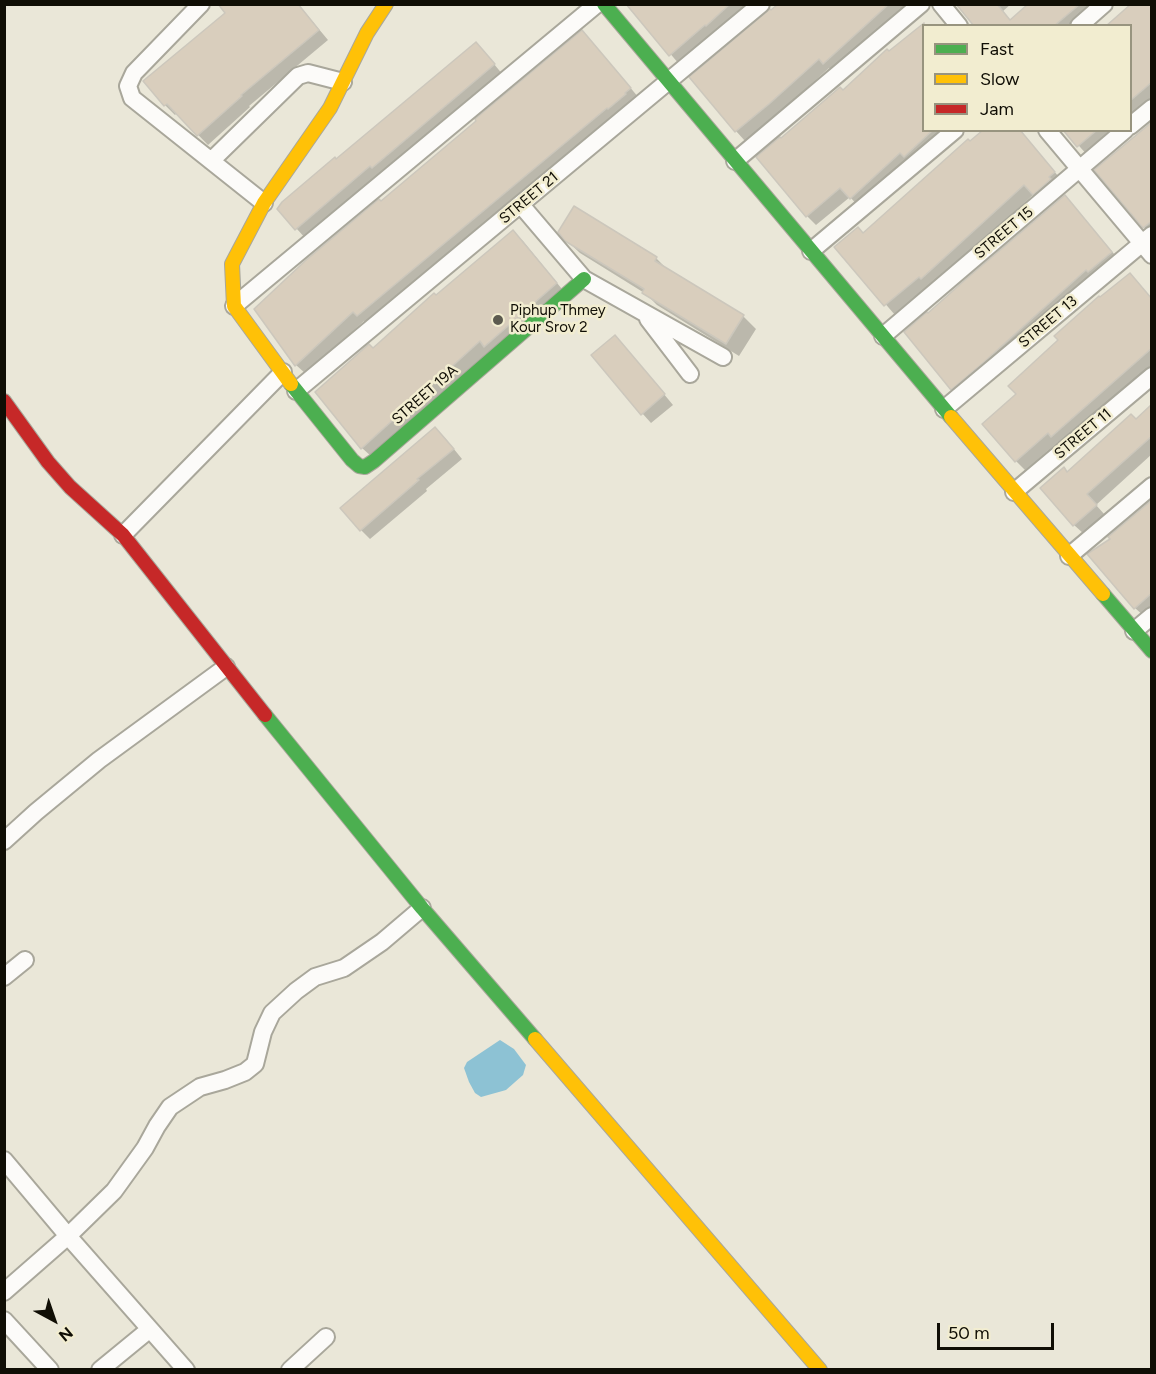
<!DOCTYPE html>
<style>
body{margin:0}
#map{position:relative;width:1156px;height:1374px;overflow:hidden;background:#eae7d8;font-family:Figtree,sans-serif}
canvas{display:block}
.frame{position:absolute;inset:0;border:6px solid #100e05;pointer-events:none}
.legend{position:absolute;left:922px;top:24px;width:210px;height:108px;box-sizing:border-box;background:#f2edd0;border:2px solid #98947f;margin:0;padding:8px 10px;list-style:none;font-size:18px;color:#100e05}
.legend li{display:flex;align-items:center;gap:12px;height:30px}
.legend b{width:30px;border:2px solid #98947f}
.north{position:absolute;left:24px;top:1290px;width:60px;height:60px;-webkit-text-stroke:4px #f2edd0;paint-order:stroke;rotate:140deg;font-size:16px;font-weight:700;line-height:24px;text-align:center;color:#100e05}
.north::after{content:'';display:block;margin:auto;width:21px;height:27px;background:#100e05;clip-path:polygon(50% 0,100% 100%,50% 72%,0 100%)}
.scale{position:absolute;left:937px;top:1323px;width:117px;height:27px;box-sizing:border-box;border:3px solid #100e05;border-top:0;padding-left:8px;font-size:18px;line-height:21px;white-space:nowrap;color:#100e05;-webkit-text-stroke:4px #f2edd0;paint-order:stroke}
</style>
<div id="map">
<canvas width="1156" height="1374"></canvas>
<div class="frame"></div>
<ul class="legend">
<li><b style="height:8px;background:#4caf50"></b>Fast</li>
<li><b style="height:8px;background:#ffc107"></b>Slow</li>
<li><b style="height:8px;background:#c62828"></b>Jam</li>
</ul>
<div class="north">N</div>
<div class="scale">50 m</div>
</div>
<script>
const ctx = document.querySelector('canvas').getContext('2d');
ctx.lineJoin = 'round';
function fill(path, color) { ctx.fillStyle = color; ctx.fill(path, 'evenodd'); }
const shape = rows => new Path2D(rows.map(r => 'M' + r).join(''));
function trace(path, color, width, dash) { ctx.strokeStyle = color; ctx.lineWidth = width; ctx.lineCap = dash ? 'butt' : 'round'; ctx.setLineDash(dash || []); ctx.stroke(path); }
function write(font, color, halo, rows, align = 'center') {
  ctx.font = font + ' Figtree,sans-serif'; ctx.lineWidth = 5; ctx.setLineDash([]); ctx.textBaseline = 'middle'; ctx.strokeStyle = halo; ctx.fillStyle = color; for (const [text, x, y, turn = 0] of rows) {
    ctx.save(); ctx.translate(x, y); ctx.rotate((+turn || 0) * Math.PI / 180); ctx.textAlign = isNaN(turn) ? turn : align; if (halo) ctx.strokeText(text, 0, 0); ctx.fillText(text, 0, 0); ctx.restore();
  }
}
const water = shape([
 [500,1040,514,1049,526,1065,523,1075,506,1090,481,1097,475,1093,469,1082,464,1068,467,1062]
]);
const shadow = shape([
 [298,4,328,40,249,106,250,107,208,145,177,113,175,115,165,105,145,81,227,13],
 [628,4,750,4,679,64],
 [780,4,908,4,834,73,829,68,778,114,745,141,736,131],
 [958,4,1011,4,1002,12,1011,21,1031,4,1100,4,1075,26,976,26],
 [1152,4,1152,100,1130,117,1130,26],
 [592,42,639,98,367,325,364,321,306,374,296,365,381,203],
 [485,53,503,75,306,239,279,209,336,161],
 [1152,123,1152,234,1144,227],
 [924,130,953,130,860,208,850,197,816,225,807,216,758,157],
 [1020,130,1063,182,1043,203,1034,194,932,288,929,286,895,315,836,247,864,235],
 [1065,130,1114,130,1088,156],
 [1074,207,1121,262,962,398,952,389],
 [575,208,656,258,668,270,743,316,756,329,739,356,657,305,646,294,580,253,566,240],
 [513,232,523,241,566,294,372,457,362,448,373,350],
 [1152,299,1152,366,1062,445,1058,442,1025,470,1016,461,1018,394,1060,341],
 [624,346,673,405,651,423,642,413],
 [1152,406,1152,454,1096,505,1105,515,1084,534,1074,525,1068,473,1136,421],
 [445,438,462,459,426,489,427,491,370,539,361,530],
 [1152,502,1152,611,1145,617,1135,608]
]);
const building = shape([
 [218,4,298,4,319,30,241,95,242,96,197,136,167,104,164,106,143,81,225,13,218,4],
 [626,4,730,4,706,26,705,25,669,56,626,4],
 [778,4,889,4,823,64,819,59,769,104,735,132,689,77,770,9,771,10,778,4],
 [956,4,997,4,1010,20,1028,4,1080,4,1054,26,974,26,956,4],
 [1131,4,1152,4,1152,82,1131,100,1131,26,1106,26,1131,4],
 [924,23,924,130,933,130,904,157,900,153,850,199,840,188,806,217,756,157,780,137,781,138,840,87,843,90,887,49,889,51,924,23],
 [582,30,631,88,625,93,626,94,608,109,607,108,357,316,353,312,295,366,254,309,305,261,379,199,381,201,476,121,475,119,582,30],
 [476,42,495,64,372,168,370,166,295,230,277,209,282,202,335,157,336,159,476,42],
 [1152,122,1152,221,1143,228,1094,170,1152,122],
 [983,130,1020,130,1055,172,1049,177,1051,179,1033,195,1024,185,921,279,919,277,884,306,834,247,858,227,863,233,968,139,970,141,983,130],
 [1063,130,1097,130,1077,147,1063,130],
 [1065,195,1112,252,1088,272,1086,270,984,362,951,390,904,332,927,312,928,313,965,280,1065,195],
 [574,206,657,257,655,261,744,315,726,344,642,293,644,289,565,241,558,232,574,206],
 [513,230,557,283,484,347,480,341,361,449,315,392,369,344,373,348,434,293,436,295,513,230],
 [1130,273,1152,299,1152,348,1051,437,1048,433,1015,462,982,424,1016,394,1008,386,1058,340,1054,336,1099,296,1100,297,1130,273],
 [615,335,665,394,641,415,591,355,615,335],
 [1152,404,1152,436,1087,494,1097,505,1073,526,1040,488,1064,467,1067,472,1131,414,1136,419,1152,404],
 [435,427,454,449,417,479,419,480,360,531,340,508,435,427],
 [1152,500,1152,593,1134,609,1087,554,1110,539,1108,537,1152,500]
]);
const street = shape([
 [201,4,134,73,128,86,132,98,264,203],
 [941,4,959,26],
 [1079,26,1104,4],
 [1130,126,1152,108],
 [1047,130,1152,255],
 [211,161,298,76,308,73,343,82],
 [735,161,921,4],
 [521,205,584,279,723,357],
 [811,251,955,130],
 [234,306,597,4],
 [648,319,690,374],
 [883,336,1125,130],
 [296,391,761,4],
 [944,409,1152,235],
 [1014,492,1152,376],
 [123,535,283,372],
 [1069,556,1152,486],
 [1134,631,1152,616],
 [4,841,36,812,99,760,226,667],
 [4,977,25,960],
 [4,1160,68,1236,186,1370],
 [4,1292,68,1236,114,1191,145,1148,157,1126,170,1107,200,1087,225,1080,245,1072,255,1064,263,1032,272,1013,296,991,315,977,344,968,382,942,422,908],
 [4,1320,50,1370],
 [100,1370,150,1329],
 [290,1370,326,1337]
]);
const fast = shape([
 [604,4,951,417],
 [291,384,352,460,359,466,365,467,374,461,584,279],
 [1103,594,1152,651],
 [265,715,422,908,535,1039]
]);
const slow = shape([
 [291,384,234,306,232,264,264,203,330,108,367,33,386,4],
 [951,417,1103,594],
 [535,1039,820,1370]
]);
const jam = shape([
 [4,401,48,462,70,487,123,535,265,715]
]);
const markers = [
 [498,320,6,"#5c5a4f"]
];
const streetNames = [
 ["STREET 21",529,198,-40],
 ["STREET 15",1004,233,-40],
 ["STREET 13",1048,322,-40],
 ["STREET 19A",425,395,-41],
 ["STREET 11",1083,434,-40]
];
const poiNames = [
 ["Piphup Thmey",510,311],
 ["Kour Srov 2",510,328]
];
fill(water, '#8dc2d4');
fill(shadow, '#0003');
fill(building, '#d9cebd');
trace(building, '#ccc7bc', 1.5);
trace(street, '#a9a79b', 20);
trace(fast, '#a9a79b', 16);
trace(slow, '#a9a79b', 16);
trace(jam, '#a9a79b', 16);
trace(street, '#fcfbf9', 16);
trace(fast, '#4caf50', 14);
trace(slow, '#ffc107', 14);
trace(jam, '#c62828', 14);
for (const [x, y, r, color] of markers) { const dot = new Path2D(); dot.arc(x, y, r, 0, 2 * Math.PI); ctx.fillStyle = color; ctx.fill(dot); trace(dot, '#f2edd0', 2); }
write('15px', '#100e05', '#f2edd0', streetNames);
write('15px', '#100e05', '#f2edd0', poiNames, 'left');
</script>
